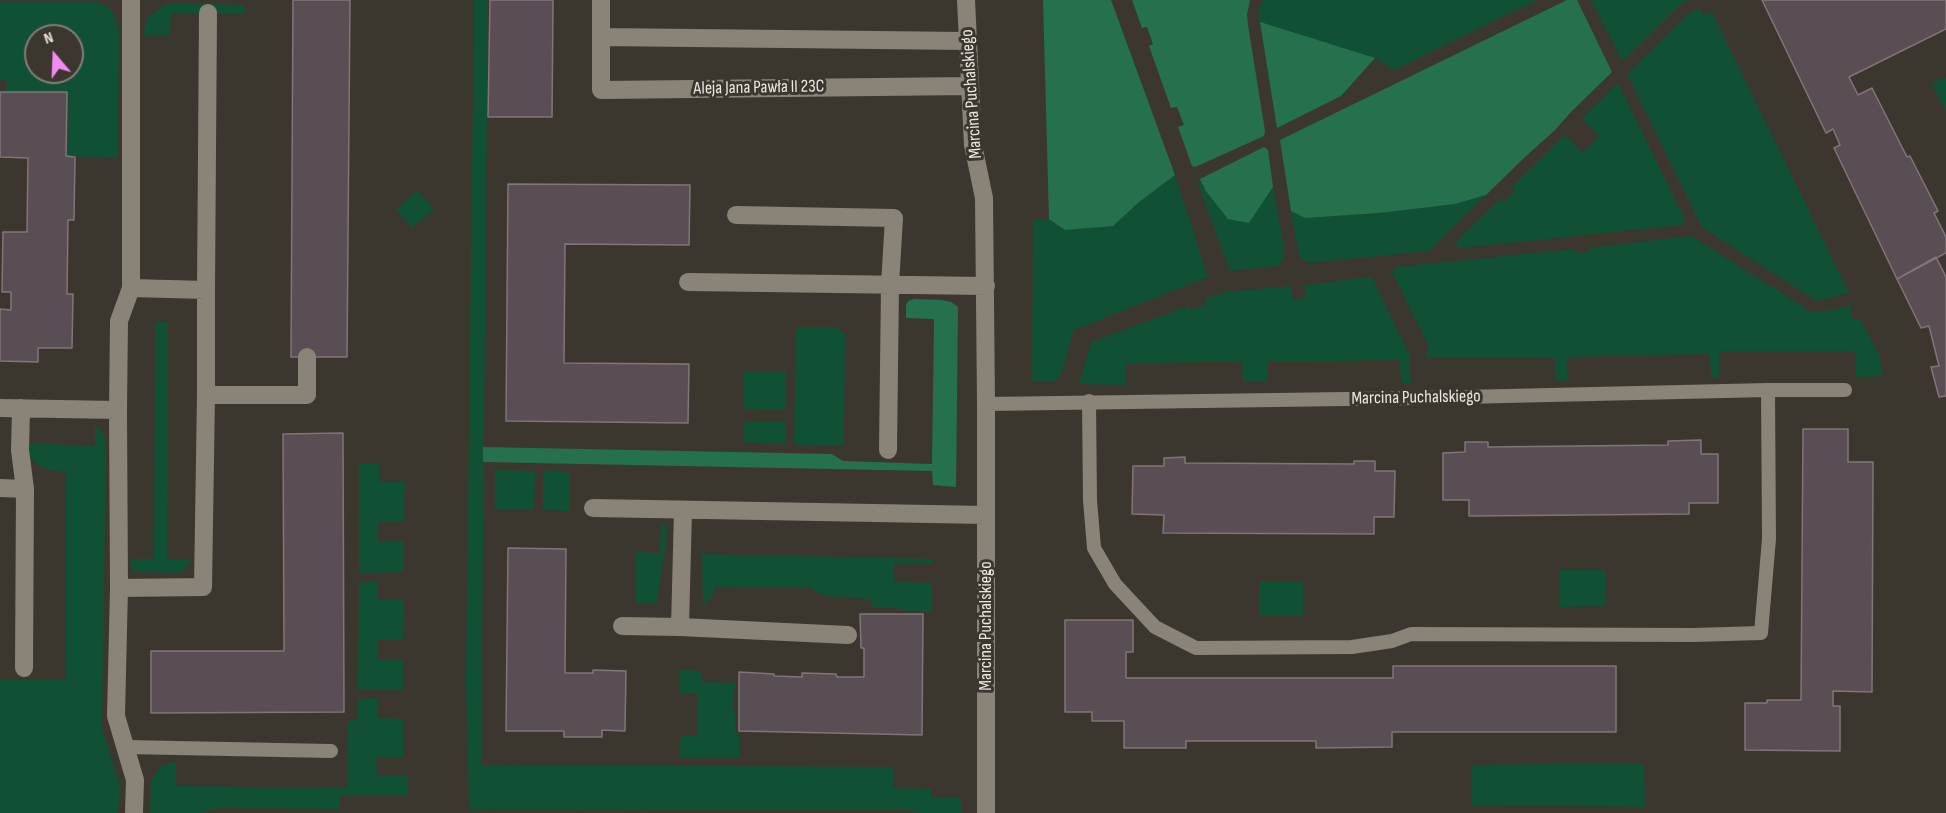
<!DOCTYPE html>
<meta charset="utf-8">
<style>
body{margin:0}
#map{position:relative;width:1946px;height:813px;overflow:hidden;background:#3c372e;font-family:"Sofia Sans Condensed",sans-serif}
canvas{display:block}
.north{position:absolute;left:24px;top:24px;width:60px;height:60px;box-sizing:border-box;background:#3c372e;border:2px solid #827d76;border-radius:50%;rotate:341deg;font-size:16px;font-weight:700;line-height:24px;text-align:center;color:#eae7e1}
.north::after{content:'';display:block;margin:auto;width:21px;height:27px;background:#f28af3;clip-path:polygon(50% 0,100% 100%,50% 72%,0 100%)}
</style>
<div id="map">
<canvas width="1946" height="813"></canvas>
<div class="north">N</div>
</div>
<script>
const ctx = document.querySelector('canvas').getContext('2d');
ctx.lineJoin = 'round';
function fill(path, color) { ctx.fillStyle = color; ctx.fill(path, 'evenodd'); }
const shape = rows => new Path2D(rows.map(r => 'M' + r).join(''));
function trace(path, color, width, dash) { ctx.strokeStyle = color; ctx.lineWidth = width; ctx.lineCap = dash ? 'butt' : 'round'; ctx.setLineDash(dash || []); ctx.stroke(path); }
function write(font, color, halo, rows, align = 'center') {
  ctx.font = font + ' "Sofia Sans Condensed",sans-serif'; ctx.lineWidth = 6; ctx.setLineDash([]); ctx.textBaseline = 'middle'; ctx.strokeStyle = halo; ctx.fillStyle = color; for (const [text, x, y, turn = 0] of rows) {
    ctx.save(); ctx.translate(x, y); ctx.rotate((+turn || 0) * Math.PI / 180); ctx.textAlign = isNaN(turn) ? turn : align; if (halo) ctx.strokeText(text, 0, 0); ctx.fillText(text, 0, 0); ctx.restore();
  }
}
const green = shape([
 [474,0,488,0,481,765,893,767,893,788,931,789,931,798,958,798,962,803,962,813,925,813,906,810,469,809,466,678],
 [1263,0,1537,0,1394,70,1375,58,1341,96,1277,128,1258,10],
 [1591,0,1689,0,1681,4,1626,58,1621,59],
 [0,1,95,1,106,6,113,12,119,30,118,158,66,156,6,92,7,81,0,79],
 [36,36,72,36,72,72,36,72],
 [177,3,244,5,245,14,171,13,170,35,144,35,145,25,149,16,165,5],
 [1700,8,1704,15,1712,12,1849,293,1817,301,1813,299,1702,227,1627,74,1688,14],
 [1946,77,1946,112,1932,84],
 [1618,83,1685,220,1682,225,1459,248,1455,243,1459,239,1500,199,1503,202,1515,191,1512,187,1565,135,1583,153,1599,136,1582,118],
 [1175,175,1208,277,1074,330,1062,372,1057,379,1053,382,1032,382,1033,219,1049,219,1065,230,1113,226,1139,202],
 [1200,179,1206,191,1249,223,1273,187,1284,247,1283,259,1278,266,1230,271,1198,184],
 [418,190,434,209,412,228,396,209],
 [1486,195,1429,251,1311,263,1305,262,1299,255,1291,211,1305,218,1379,213,1455,204],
 [1691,236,1810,311,1822,312,1850,306,1853,320,1861,320,1880,357,1882,376,1856,377,1855,351,1719,351,1719,378,1711,378,1710,354,1567,357,1567,381,1555,380,1555,358,1426,358,1428,345,1392,272,1396,267,1575,249,1576,253,1589,252,1589,248],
 [1369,277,1373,279,1409,354,1411,383,1401,383,1400,360,1268,362,1268,382,1243,382,1242,361,1126,364,1126,385,1079,384,1091,342,1189,306,1191,310,1207,304,1205,299,1226,292,1291,286,1293,300,1306,298,1304,285],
 [155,322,168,322,167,560,192,560,185,569,177,573,135,572,131,566,129,559,154,559],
 [799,327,835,327,845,333,844,442,841,446,797,445,794,442,796,331],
 [744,371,786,371,786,410,744,409],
 [744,421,785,422,785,444,744,442],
 [95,424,104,435,106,442,102,728,120,786,118,813,0,813,0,680,66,680,66,471,52,471,37,465,30,456,30,443,95,446],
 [359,463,379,464,379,482,405,482,404,522,378,522,378,541,404,541,404,572,359,573],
 [495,470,535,471,534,510,495,510],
 [546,470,566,472,570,475,569,511,543,510,543,474],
 [661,524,668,527,657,603,636,603,636,552,660,553],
 [702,554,933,559,933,563,894,563,894,582,932,583,932,612,899,610,899,608,872,608,872,602,869,599,824,596,821,593,813,591,813,588,715,587,714,594,703,605],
 [1559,570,1605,570,1605,606,1560,607],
 [359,581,378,581,378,600,404,600,403,639,378,640,378,659,403,659,403,690,358,690],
 [1259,581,1303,581,1303,616,1259,616],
 [680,670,701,671,701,682,736,683,736,689,733,689,733,710,735,711,735,733,739,734,739,757,680,757,680,740,683,736,697,736,697,694,680,693],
 [377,698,377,718,403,719,403,757,376,757,377,776,408,776,408,796,340,796,340,809,219,808,199,813,150,813,151,780,161,766,172,762,176,762,176,786,347,788,348,721,357,720,358,699],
 [1644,763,1645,807,1471,805,1472,765]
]);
const forest = shape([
 [1043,0,1111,0,1175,175,1139,202,1113,226,1065,230,1049,219],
 [1132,0,1250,0,1247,14,1248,25,1265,131,1264,136,1195,167,1192,166,1178,127,1184,125,1177,107,1171,108,1149,46,1153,44,1147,27,1142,28],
 [1567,0,1577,0,1612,72,1571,112,1555,130,1524,158,1486,195,1455,204,1379,213,1305,218,1291,211,1280,140],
 [1260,22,1375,58,1341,96,1277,128],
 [1264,147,1268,150,1273,187,1249,223,1228,219,1206,191,1200,179],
 [914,299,942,300,951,302,958,307,956,487,933,485,932,471,483,462,483,447,832,454,843,461,932,464,934,319,906,318,906,305,908,301]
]);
const building = shape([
 [293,0,350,0,347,357,291,357,293,0],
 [490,0,553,0,552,117,488,117,490,0],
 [1762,0,1946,0,1946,29,1849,77,1858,95,1872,88,1907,157,1910,156,1938,211,1934,213,1946,237,1946,253,1897,279,1834,148,1840,145,1833,129,1826,133,1762,0],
 [0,92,67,92,66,156,75,157,74,220,68,220,67,294,73,294,72,348,38,348,38,362,0,361,0,309,11,310,11,292,2,292,3,232,27,232,28,158,0,157,0,92],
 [508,184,690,185,689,245,565,244,564,363,689,364,688,423,506,421,508,184],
 [1936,257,1946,277,1946,396,1939,397,1931,367,1939,366,1929,326,1921,328,1897,279,1936,257],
 [1803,429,1848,429,1848,462,1873,462,1872,692,1833,691,1833,706,1840,706,1840,751,1745,750,1745,703,1767,703,1767,700,1801,700,1803,429],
 [343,433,344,712,151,713,151,651,284,651,283,434,343,433],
 [1701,440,1701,454,1718,454,1718,503,1689,503,1689,514,1469,516,1469,500,1443,500,1443,453,1465,452,1465,442,1488,442,1488,447,1668,445,1668,441,1701,440],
 [1185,457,1185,463,1354,464,1354,461,1375,461,1375,471,1395,471,1394,517,1374,517,1374,534,1163,533,1164,515,1132,514,1133,466,1164,466,1164,458,1185,457],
 [508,548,566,549,565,673,593,673,593,670,626,671,625,731,602,730,602,737,564,737,564,731,506,731,508,548],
 [860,614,923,614,922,735,739,731,739,672,774,674,774,676,802,677,802,673,836,674,837,677,864,677,864,648,861,648,860,614],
 [1065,620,1133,620,1133,652,1126,652,1126,678,1393,678,1393,666,1616,666,1616,732,1392,732,1392,747,1316,748,1316,741,1186,741,1186,748,1124,748,1124,721,1092,721,1092,712,1065,712,1065,620]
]);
const lane = shape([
 [1089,401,1090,500,1094,548,1115,584,1155,627,1196,648,1352,647,1392,641,1411,634,1693,635,1761,633,1769,539,1768,390],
 [986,404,1419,398,1768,390,1845,390],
 [125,747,331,751]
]);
const street = shape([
 [131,0,131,288,119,321,118,410,119,588,116,716,135,780,134,813],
 [601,0,601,90,970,86],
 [966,0,973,145,984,198,986,404,986,813],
 [601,37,968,41],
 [736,215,894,218,890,285,888,450],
 [688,282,986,286],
 [131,288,206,290,208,13],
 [206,290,206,395,307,395,307,357],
 [0,408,118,410],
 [21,408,20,450,25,489,24,668],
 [0,488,25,489],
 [593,508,986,515],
 [119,588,203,587,206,395],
 [622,626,680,627,683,510],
 [680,627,848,635]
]);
const streetNames = [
 ["Aleja Jana Pawła II 23C",759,88,-1],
 ["Marcina Puchalskiego",972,94,-94],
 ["Marcina Puchalskiego",1416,398,-1],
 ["Marcina Puchalskiego",986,626,-90]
];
fill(green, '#105135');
fill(forest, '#25714d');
fill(building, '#594e53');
trace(building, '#81757a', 1.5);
trace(lane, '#898378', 14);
trace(street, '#898378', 18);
write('18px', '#eae7e1', '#3c372e', streetNames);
</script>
